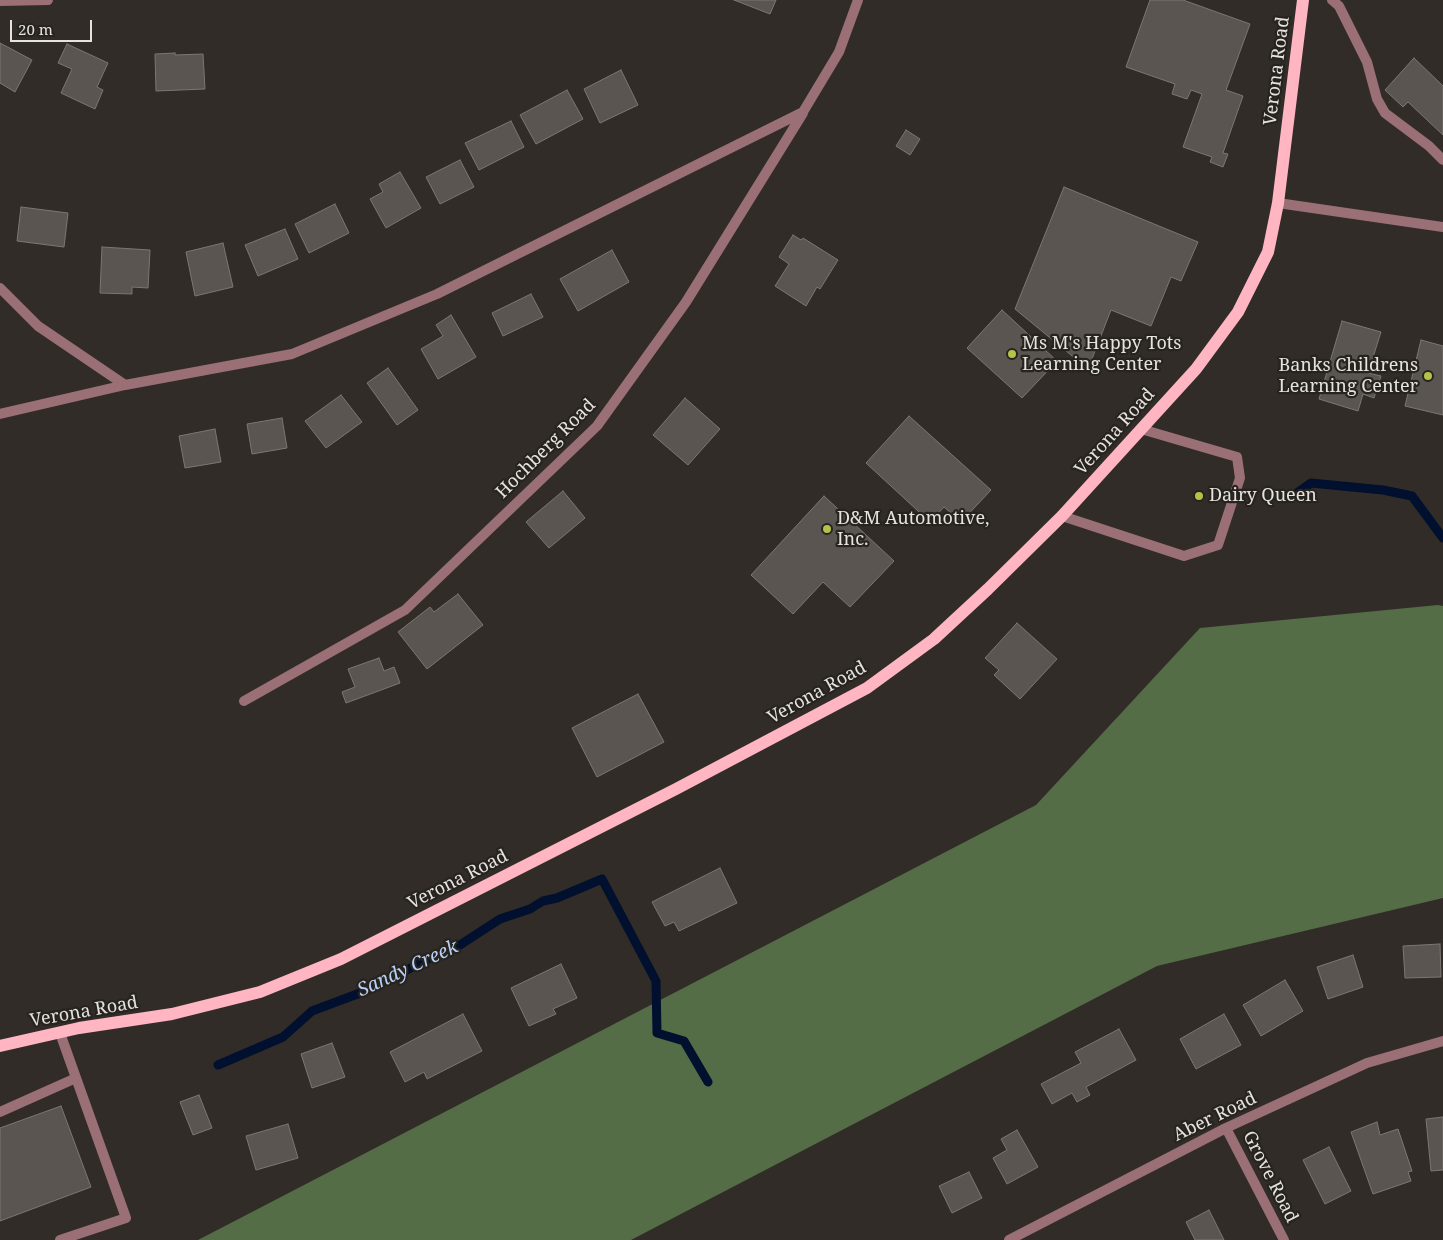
<!DOCTYPE html>
<style>
body{margin:0}
#map{position:relative;width:1443px;height:1240px;overflow:hidden;background:#312c28;font-family:"Noto Serif",serif}
canvas{display:block}
.scale{position:absolute;left:10px;top:20px;width:82px;height:22px;box-sizing:border-box;border:2px solid #e5e2df;border-top:0;padding-left:6px;font-size:15px;line-height:18px;white-space:nowrap;color:#e5e2df;-webkit-text-stroke:4px #27231f;paint-order:stroke}
</style>
<div id="map">
<canvas width="1443" height="1240"></canvas>
<div class="scale">20 m</div>
</div>
<script>
const ctx = document.querySelector('canvas').getContext('2d');
ctx.lineJoin = 'round';
function fill(path, color) { ctx.fillStyle = color; ctx.fill(path, 'evenodd'); }
const shape = rows => new Path2D(rows.map(r => 'M' + r).join(''));
function trace(path, color, width, dash) { ctx.strokeStyle = color; ctx.lineWidth = width; ctx.lineCap = dash ? 'butt' : 'round'; ctx.setLineDash(dash || []); ctx.stroke(path); }
function write(font, color, halo, rows, align = 'center') {
  ctx.font = font + ' "Noto Serif",serif'; ctx.lineWidth = 4.5; ctx.setLineDash([]); ctx.textBaseline = 'middle'; ctx.strokeStyle = halo; ctx.fillStyle = color; for (const [text, x, y, turn = 0] of rows) {
    ctx.save(); ctx.translate(x, y); ctx.rotate((+turn || 0) * Math.PI / 180); ctx.textAlign = isNaN(turn) ? turn : align; if (halo) ctx.strokeText(text, 0, 0); ctx.fillText(text, 0, 0); ctx.restore();
  }
}
const forest = shape([
 [1438,605,1443,606,1443,898,1157,966,631,1240,198,1240,1036,805,1200,628]
]);
const stream = shape([
 [1290,498,1311,483,1383,490,1412,496,1443,538],
 [218,1065,283,1037,312,1011,368,990,434,956,446,954,500,919,530,909,543,901,557,898,602,879,656,981,657,1033,684,1041,708,1082]
]);
const building = shape([
 [734,0,776,0,770,14,734,0],
 [1150,0,1183,0,1250,24,1226,90,1243,96,1223,153,1228,154,1223,167,1210,162,1212,157,1183,147,1202,94,1191,90,1187,99,1172,94,1175,84,1126,67,1150,0],
 [0,43,32,60,15,92,0,83,0,43],
 [67,44,108,63,97,87,103,90,95,109,61,93,72,69,58,63,67,44],
 [175,53,175,55,203,54,205,89,156,91,155,54,175,53],
 [1414,58,1443,86,1443,135,1408,102,1403,107,1385,90,1414,58],
 [621,70,638,105,600,123,584,89,621,70],
 [567,90,583,119,536,144,520,115,567,90],
 [511,121,524,147,479,170,465,143,511,121],
 [906,130,920,139,910,155,896,146,906,130],
 [460,160,474,187,440,204,426,177,460,160],
 [400,172,421,208,386,228,370,199,383,192,379,184,400,172],
 [1064,187,1198,242,1181,281,1171,277,1151,326,1111,310,1088,369,1015,309,1064,187],
 [335,204,349,233,309,253,295,224,335,204],
 [21,207,68,213,64,247,17,241,21,207],
 [285,229,298,259,258,276,245,245,285,229],
 [793,235,801,240,803,238,838,260,820,289,817,287,806,306,775,286,789,264,779,257,793,235],
 [223,243,233,287,195,296,186,252,223,243],
 [102,247,150,250,148,288,132,287,132,294,100,293,102,247],
 [612,250,629,282,578,311,560,279,612,250],
 [531,294,543,317,503,336,492,313,531,294],
 [1002,310,1057,361,1022,398,967,348,1002,310],
 [451,315,476,357,438,379,421,349,443,336,436,325,451,315],
 [1342,321,1381,332,1368,373,1381,376,1374,398,1363,394,1358,411,1319,399,1342,321],
 [1421,340,1443,346,1443,415,1405,406,1421,340],
 [388,368,418,410,397,425,367,383,388,368],
 [341,395,362,422,326,448,305,421,341,395],
 [685,398,720,429,688,465,653,435,685,398],
 [909,416,991,490,961,522,944,507,930,522,866,463,909,416],
 [282,418,287,448,252,454,247,424,282,418],
 [215,429,221,462,185,468,179,436,215,429],
 [563,491,585,518,549,548,526,522,563,491],
 [824,496,894,561,850,607,823,582,793,614,751,575,824,496],
 [458,594,483,625,427,669,398,632,430,607,434,612,458,594],
 [1017,623,1057,659,1020,699,994,675,999,670,985,658,1017,623],
 [379,658,384,671,394,667,400,683,346,703,342,692,355,687,348,669,379,658],
 [638,694,664,742,597,777,572,728,638,694],
 [720,868,737,903,679,931,674,922,665,926,652,902,720,868],
 [1440,944,1441,977,1405,978,1403,946,1440,944],
 [1353,955,1363,987,1328,999,1317,967,1353,955],
 [561,964,577,998,553,1009,556,1014,529,1026,511,988,561,964],
 [1285,980,1303,1011,1261,1036,1243,1005,1285,980],
 [463,1014,482,1051,427,1079,424,1072,405,1082,390,1052,463,1014],
 [1224,1014,1241,1045,1196,1069,1180,1039,1224,1014],
 [1119,1029,1136,1060,1086,1087,1090,1095,1077,1102,1072,1093,1052,1104,1041,1084,1081,1063,1075,1052,1119,1029],
 [332,1043,345,1077,312,1088,301,1054,332,1043],
 [199,1095,212,1128,193,1135,180,1102,199,1095],
 [61,1106,91,1187,0,1221,0,1128,61,1106],
 [1443,1117,1443,1170,1431,1171,1426,1119,1443,1117],
 [1377,1122,1380,1135,1398,1129,1412,1171,1408,1172,1411,1181,1373,1194,1351,1132,1377,1122],
 [288,1124,298,1158,256,1170,246,1136,288,1124],
 [1017,1130,1038,1167,1007,1184,993,1158,1007,1150,1001,1139,1017,1130],
 [1329,1147,1351,1191,1325,1204,1303,1160,1329,1147],
 [969,1172,982,1198,952,1213,939,1186,969,1172],
 [1209,1210,1224,1240,1195,1240,1186,1222,1209,1210]
]);
const service = shape([
 [1332,0,1339,6,1367,62,1377,99,1385,113,1429,146,1443,160],
 [1062,516,1184,556,1218,545,1240,478,1237,457,1141,429],
 [60,1033,126,1218,60,1240],
 [0,1112,76,1078]
]);
const minor = shape([
 [0,1,48,0],
 [0,288,38,326,125,385],
 [0,414,125,385,292,354,437,294,803,112,839,52,858,0],
 [244,701,405,610,597,426,686,302,803,113],
 [1226,1128,1284,1240],
 [1009,1240,1226,1128,1367,1063,1443,1041]
]);
const tertiary = shape([
 [1278,203,1443,227]
]);
const primary = shape([
 [0,1046,79,1028,172,1014,260,992,341,959,676,789,867,688,934,639,988,589,1062,516,1196,369,1238,312,1268,252,1278,203,1303,0]
]);
const markers = [
 [1012,354,5,"#b5c24a"],
 [1428,376,5,"#b5c24a"],
 [1199,496,5,"#b5c24a"],
 [827,529,5,"#b5c24a"]
];
const streetNames = [
 ["Verona Road",1277,71,-83],
 ["Verona Road",1115,432,-48],
 ["Hochberg Road",546,449,-45],
 ["Verona Road",817,693,-29],
 ["Verona Road",458,880,-27],
 ["Verona Road",84,1012,-10],
 ["Aber Road",1215,1117,-26],
 ["Grove Road",1270,1177,63]
];
const poiNames = [
 ["Ms M's Happy Tots",1022,344],
 ["Learning Center",1022,365],
 ["Banks Childrens",1418,366,"right"],
 ["Learning Center",1418,387,"right"],
 ["Dairy Queen",1209,496],
 ["D&M Automotive,",837,519],
 ["Inc.",837,540]
];
const waterNames = [
 ["Sandy Creek",408,969,-25]
];
fill(forest, '#546d46');
trace(stream, '#01102e', 9);
fill(building, '#5a5551');
trace(building, '#7c7772', 1);
trace(service, '#9b6f76', 10);
trace(minor, '#9b6f76', 10);
trace(tertiary, '#9b6f76', 10);
trace(primary, '#ffb6c2', 12);
for (const [x, y, r, color] of markers) { const dot = new Path2D(); dot.arc(x, y, r, 0, 2 * Math.PI); ctx.fillStyle = color; ctx.fill(dot); trace(dot, '#27231f', 2); }
write('18px', '#e5e2df', '#27231f', streetNames);
write('18px', '#e5e2df', '#27231f', poiNames, 'left');
write('italic 19px', '#b8d0f5', '#27231f', waterNames);
</script>
